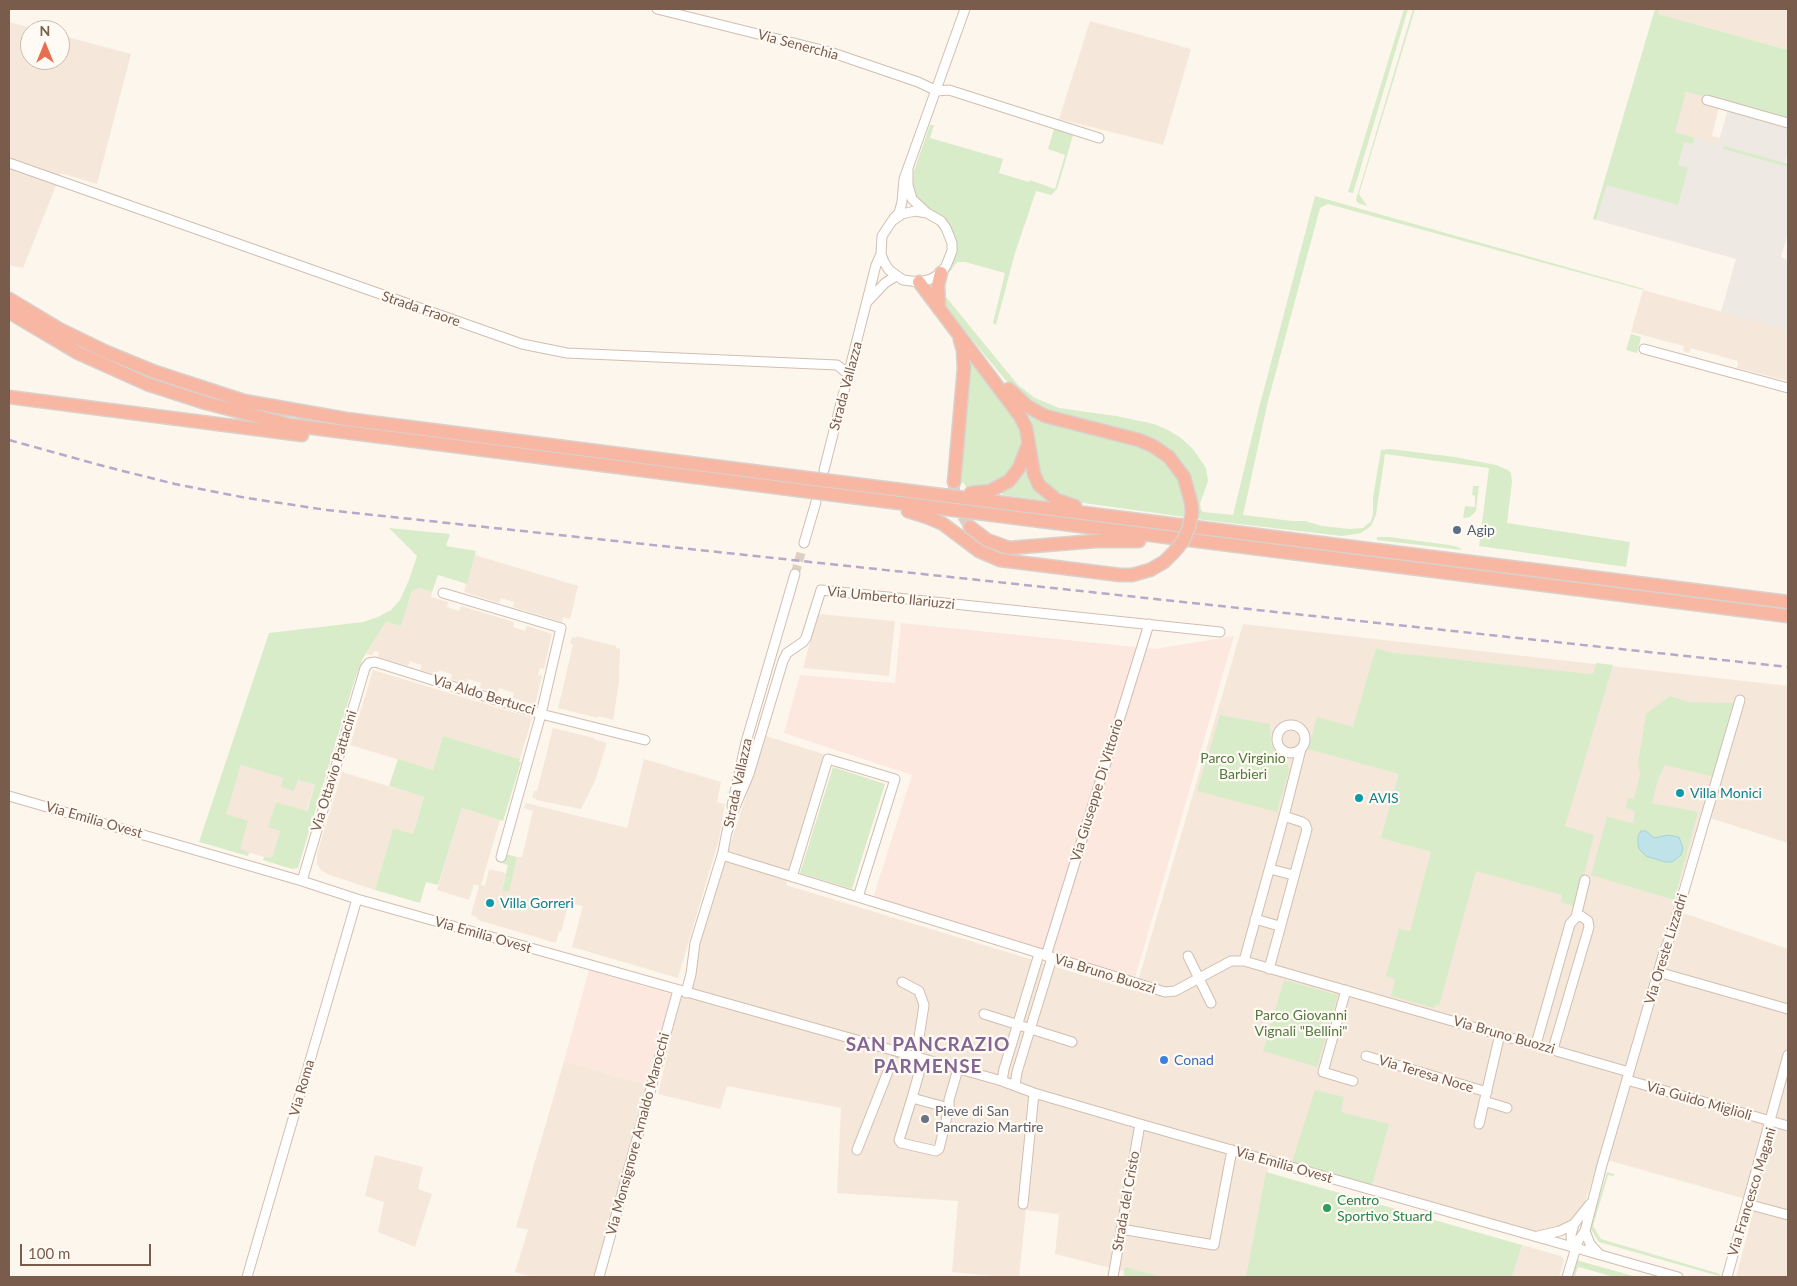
<!DOCTYPE html>
<style>
body{margin:0}
#map{position:relative;width:1797px;height:1286px;overflow:hidden;background:#fdf6ec;font-family:Lato,sans-serif}
canvas{display:block}
.frame{position:absolute;inset:0;border:10px solid #7a5c4d;pointer-events:none}
.north{position:absolute;left:20px;top:20px;width:50px;height:50px;box-sizing:border-box;background:#fffaf3;border:1px solid #cabbb1;border-radius:50%;rotate:0deg;font-size:14px;font-weight:700;line-height:20px;text-align:center;color:#7a5c4d}
.north::after{content:'';display:block;margin:auto;width:18px;height:22px;background:#e76f51;clip-path:polygon(50% 0,100% 100%,50% 72%,0 100%)}
.scale{position:absolute;left:20px;top:1244px;width:131px;height:22px;box-sizing:border-box;border:2px solid #7a5c4d;border-top:0;padding-left:6px;font-size:15px;line-height:18px;white-space:nowrap;color:#7a5c4d;-webkit-text-stroke:4px #fffaf3;paint-order:stroke}
</style>
<div id="map">
<canvas width="1797" height="1286"></canvas>
<div class="frame"></div>
<div class="north">N</div>
<div class="scale">100 m</div>
</div>
<script>
const ctx = document.querySelector('canvas').getContext('2d');
ctx.lineJoin = 'round';
function fill(path, color) { ctx.fillStyle = color; ctx.fill(path, 'evenodd'); }
const shape = rows => new Path2D(rows.map(r => 'M' + r).join(''));
function trace(path, color, width, dash) { ctx.strokeStyle = color; ctx.lineWidth = width; ctx.lineCap = dash ? 'butt' : 'round'; ctx.setLineDash(dash || []); ctx.stroke(path); }
function write(font, color, halo, rows, align = 'center') {
  ctx.font = font + ' Lato,sans-serif'; ctx.lineWidth = 4.5; ctx.setLineDash([]); ctx.textBaseline = 'middle'; ctx.strokeStyle = halo; ctx.fillStyle = color; for (const [text, x, y, turn = 0] of rows) {
    ctx.save(); ctx.translate(x, y); ctx.rotate((+turn || 0) * Math.PI / 180); ctx.textAlign = isNaN(turn) ? turn : align; if (halo) ctx.strokeText(text, 0, 0); ctx.fillText(text, 0, 0); ctx.restore();
  }
}
const residential = shape([
 [1659,9,1788,9,1788,50,1657,14],
 [1090,21,1191,49,1163,145,1059,119],
 [9,22,39,30,30,30,30,60,60,60,60,35,131,54,97,184,61,173,23,268,9,265],
 [1686,92,1706,97,1719,107,1712,136,1720,138,1718,145,1674,132],
 [1643,290,1788,330,1788,381,1737,368,1738,361,1691,348,1689,353,1683,351,1684,346,1631,332],
 [475,555,578,586,570,619,563,617,562,622,513,607,514,602,501,598,499,603,464,592],
 [419,588,432,592,431,597,448,602,447,607,459,611,461,606,514,622,513,627,525,631,527,626,552,634,544,669,540,668,538,675,542,676,535,705,513,698,514,693,499,688,497,693,480,688,481,683,468,679,467,684,451,679,452,675,451,674,439,670,437,675,420,670,422,665,415,663,410,661,408,666,378,657,379,652,374,651,372,655,366,654,386,622,401,626,412,591],
 [818,614,895,621,889,676,803,668],
 [1243,624,1788,686,1788,843,1701,815,1672,909,1788,949,1788,1277,1736,1277,1756,1202,1600,1158,1582,1211,1570,1224,1551,1238,1270,1158,1248,1277,1146,1277,1055,1254,1059,1214,1026,1210,1019,1277,1001,1277,952,1272,958,1201,837,1193,841,1108,727,1086,720,1109,658,1094,683,986,766,736,826,755,786,885,1135,991],
 [576,636,616,646,616,648,620,649,619,682,613,720,599,716,598,718,558,708,573,645,570,643,572,637,576,638],
 [373,670,532,718,520,759,443,736,433,770,350,745],
 [553,728,594,738,594,739,607,743,595,781,581,809,536,800,536,798,532,798,534,791,537,791],
 [644,759,721,782,717,802,725,804,719,839,678,978,572,947,583,906,569,903,561,932,559,931,556,943,478,920,478,918,471,915,479,886,474,884,469,900,437,890,462,808,500,820,481,885,485,886,489,869,506,873,502,890,508,892,517,857,522,857,533,811,524,808,526,803,627,828],
 [241,765,284,778,288,789,294,790,298,780,315,785,306,811,275,802,280,831,272,859,240,850,225,814],
 [342,772,424,797,413,834,393,828,375,890,327,874,321,870,317,864,317,854],
 [564,1061,648,1085,593,1277,532,1277,515,1272,528,1230,516,1227],
 [375,1155,423,1167,418,1189,432,1194,415,1247,378,1232,384,1202,365,1196],
 [1522,1245,1561,1256,1564,1260,1559,1277,1512,1277]
]);
const commercial = shape([
 [901,623,1155,649,1234,636,1135,978,873,898,912,775,784,733,800,675,895,683],
 [589,970,678,996,648,1085,564,1061]
]);
const industrial = shape([
 [1728,109,1787,125,1788,127,1788,151,1785,163,1788,164,1788,233,1781,257,1788,260,1788,330,1721,312,1736,259,1596,220,1624,125,1693,144,1695,138,1718,144]
]);
const green = shape([
 [1404,9,1408,9,1357,180,1353,193,1348,192],
 [1413,9,1415,9,1359,194,1367,206,1358,203,1356,200],
 [1655,9,1659,9,1658,14,1788,50,1788,119,1686,92,1675,132,1695,138,1693,144,1684,142,1678,165,1688,168,1678,205,1607,185,1596,220,1593,219],
 [930,125,934,125,930,138,1003,159,999,173,1029,182,1030,180,1055,189,1065,155,1048,149,1055,126,1074,132,1057,189,1051,195,1036,191,1015,253,996,325,993,323,1005,273,965,262,957,262,946,277,944,286,946,297,1018,385,1035,398,1059,408,1116,416,1154,424,1168,430,1181,438,1193,449,1206,468,1208,481,1200,504,1201,510,1203,512,1233,515,1259,408,1315,196,1644,289,1643,290,1328,204,1320,208,1268,401,1243,515,1292,521,1305,521,1322,526,1350,529,1363,528,1371,521,1373,514,1373,497,1381,450,1390,449,1455,457,1496,465,1508,470,1511,473,1512,482,1507,523,1630,542,1626,567,1479,546,1489,468,1385,454,1376,515,1371,526,1361,533,1342,536,1196,519,1197,503,1191,479,1172,454,1039,409,1009,384,946,309,940,296,955,238,954,234,950,227,941,217,923,206,915,196,912,189,914,171],
 [1724,146,1788,164,1788,167,1723,149],
 [1631,334,1641,337,1637,353,1626,350],
 [972,362,1016,421,1019,429,1022,441,1014,468,997,484,967,489,964,483,958,482,969,363],
 [1026,412,1052,424,1137,446,1158,454,1176,473,1183,490,1185,517,1069,501,1045,486,1036,465,1034,434],
 [1026,467,1048,499,1048,501,1003,495,1002,493,1014,483],
 [1473,486,1479,486,1476,511,1470,517,1463,518,1465,506,1475,507,1475,496,1472,495],
 [389,528,450,534,446,546,476,551,467,584,438,575,432,592,419,588,412,591,401,626,386,622,363,658,354,682,298,868,292,869,263,860,264,857,272,858,280,831,268,827,276,802,307,811,315,785,298,780,294,791,281,787,283,778,241,765,226,814,248,821,240,849,249,852,248,856,199,842,269,633,363,622,378,617,391,610,400,600,409,580,417,556],
 [1377,537,1389,537,1449,545,1458,547,1462,550,1377,540],
 [1376,648,1388,652,1589,674,1594,673,1596,663,1613,665,1565,826,1594,835,1576,907,1561,902,1562,895,1476,871,1439,1006,1435,1005,1434,1008,1391,996,1395,979,1386,976,1399,929,1410,931,1431,852,1381,838,1399,774,1308,749,1317,717,1353,727],
 [1670,696,1688,702,1736,703,1714,777,1665,765,1658,780,1652,803,1698,812,1674,900,1591,875,1607,817,1633,823,1635,811,1626,808,1628,798,1634,799,1640,775,1638,764,1646,714],
 [1220,715,1270,724,1271,744,1277,755,1287,763,1289,770,1277,812,1197,791],
 [443,736,520,759,519,761,521,762,503,821,462,808,438,885,426,882,420,903,375,890,393,828,413,834,424,797,389,786,398,759,433,770],
 [833,767,885,784,852,889,800,873],
 [498,852,517,857,509,892,502,891,508,865,498,862,496,860],
 [1284,980,1338,995,1317,1067,1263,1051],
 [1315,1090,1344,1097,1341,1112,1389,1124,1372,1185,1292,1162],
 [1266,1172,1522,1245,1512,1277,1246,1277],
 [1607,1172,1614,1174,1614,1176,1608,1175,1593,1226,1601,1239,1720,1274,1719,1276,1599,1242,1590,1228],
 [1576,1260,1637,1277,1614,1277,1579,1267,1577,1269,1575,1277,1570,1277],
 [1125,1267,1151,1274,1161,1277,1123,1277]
]);
const water = shape([
 [1641,831,1646,831,1654,838,1667,835,1679,837,1683,848,1681,855,1672,862,1665,862,1646,856,1640,850,1638,846,1638,836,1641,831]
]);
const minorTunnel = shape([
 [795,574,801,553],
 [889,1069,895,1056]
]);
const highwayTunnel = shape([
 [954,482,954,495,958,508,970,527]
]);
const minor = shape([
 [657,9,830,52,918,82,937,91,949,90,1099,138],
 [1707,100,1788,123],
 [9,163,522,344,567,353,837,365,848,374],
 [908,170,908,185,912,199,927,213,941,221,946,228,952,243,952,251,946,266,941,273,931,279,919,282,903,280,889,270,884,262,881,254,882,236,892,221,902,214,915,211,927,213],
 [894,218,899,213,902,202,904,179,965,9],
 [868,301,885,283,896,276],
 [1644,349,1788,388],
 [824,470,876,265,881,254],
 [804,543,816,502],
 '1277 739a14 14 0 1 1 28 0a14 14 0 1 1-28 0Z',
 [9,796,302,881,357,899,1002,1081,1034,1093,1140,1124,1678,1277],
 [732,806,746,742,795,574],
 [728,830,732,814,749,774,783,661,787,653,803,642,806,638,821,590,1220,632],
 [722,855,1165,992,1175,991,1231,961,1244,961,1629,1072],
 [501,857,541,714,645,740],
 [1270,869,1293,875],
 [792,877,828,759,895,779,858,897],
 [302,881,365,668,369,663,375,662,541,714,561,628,443,593],
 [1576,917,1585,880],
 [1255,919,1279,926],
 [1046,956,1149,624],
 [1188,956,1211,1003],
 [1244,961,1284,816,1301,749],
 [1269,969,1307,829,1305,824,1302,822,1284,816],
 [1658,972,1788,1009],
 [902,982,919,991,924,1005,916,1057],
 [1346,990,1323,1072,1353,1081],
 [686,993,691,974,695,943,723,852,728,826],
 [984,1014,1072,1042],
 [1536,1044,1570,924,1576,917,1581,916,1588,921,1589,927,1553,1049],
 [1366,1056,1487,1092],
 [1627,1080,1788,1126],
 [1002,1081,1004,1069,1039,954],
 [1015,1085,1017,1072,1052,958],
 [912,1098,923,1059],
 [1484,1101,1507,1108],
 [949,1108,912,1098,899,1140,901,1143,936,1151,939,1149,949,1108,949,1100,958,1069],
 [1479,1124,1500,1034],
 [857,1150,889,1069],
 [1023,1204,1034,1093],
 [1747,1204,1788,1215],
 [1121,1229,1214,1245,1232,1150],
 [1585,1231,1590,1244,1600,1255],
 [1538,1236,1560,1231,1574,1224,1590,1204],
 [1572,1247,1571,1235,1574,1224],
 [247,1277,357,899],
 [599,1277,678,990],
 [1113,1277,1140,1124],
 [1567,1277,1578,1241,1585,1231,1602,1165,1664,952,1671,935,1740,700],
 [1727,1277,1788,1055]
]);
const highway = shape([
 [919,282,1020,416,1026,428,1034,474,1039,485,1057,500,1075,506],
 [9,299,59,329,104,351,155,372,244,401,346,419,799,477],
 [939,309,938,285,941,273],
 [9,312,78,353,147,384,206,403,290,425,797,490],
 [1009,389,1027,406,1045,416,1139,440,1153,446,1169,457,1184,477],
 [9,397,302,435],
 [954,482,964,368,963,350,960,340],
 [846,483,1788,602],
 [971,493,990,491,1009,481,1019,468,1028,445],
 [844,496,1788,616],
 [908,511,927,517,943,524,979,551,1000,560,1120,575,1132,575,1150,570],
 [970,527,987,540,1009,548,1096,541,1139,541]
]);
const rail = shape([
 [9,440,107,467,175,484,247,498,327,510,1788,667]
]);
const highwayBridge = shape([
 [799,477,846,483],
 [797,490,844,496],
 [1150,570,1164,562,1174,552,1183,541,1189,527,1192,513,1191,502,1184,477]
]);
const markers = [
 [1457,530,5,"#5c6f8a"],
 [1680,793,5,"#0f9aa8"],
 [1359,798,5,"#0f9aa8"],
 [490,903,5,"#0f9aa8"],
 [1164,1060,5,"#3f7fe0"],
 [925,1119,5,"#6b7280"],
 [1327,1208,5,"#2e9e5b"]
];
const streetNames = [
 ["Via Senerchia",798,45,15],
 ["Strada Fraore",421,309,19],
 ["Strada Vallazza",846,386,-75],
 ["Via Umberto Ilariuzzi",891,598,6],
 ["Via Aldo Bertucci",484,695,17],
 ["Via Ottavio Pattacini",334,771,-73],
 ["Strada Vallazza",738,783,-78],
 ["Via Giuseppe Di Vittorio",1097,790,-73],
 ["Via Emilia Ovest",94,820,16],
 ["Via Emilia Ovest",483,935,16],
 ["Via Oreste Lizzadri",1666,949,-73],
 ["Via Bruno Buozzi",1105,974,17],
 ["Via Bruno Buozzi",1504,1035,16],
 ["Via Teresa Noce",1426,1074,17],
 ["Via Roma",302,1088,-74],
 ["Via Guido Miglioli",1699,1101,16],
 ["Via Monsignore Arnaldo Marocchi",638,1134,-75],
 ["Via Emilia Ovest",1284,1165,16],
 ["Via Francesco Magani",1752,1192,-73],
 ["Strada del Cristo",1126,1201,-80]
];
const serviceNames = [
 ["Agip",1467,530]
];
const parkNames = [
 ["Parco Virginio",1243,758],
 ["Barbieri",1243,774],
 ["Parco Giovanni",1301,1015],
 ["Vignali \"Bellini\"",1301,1031]
];
const cultureNames = [
 ["Villa Monici",1690,793],
 ["AVIS",1369,798],
 ["Villa Gorreri",500,903]
];
const shopNames = [
 ["Conad",1174,1060]
];
const worshipNames = [
 ["Pieve di San",935,1111],
 ["Pancrazio Martire",935,1127]
];
const leisureNames = [
 ["Centro",1337,1200],
 ["Sportivo Stuard",1337,1216]
];
const districtNames = [
 ["SAN PANCRAZIO",928,1045],
 ["PARMENSE",928,1067]
];
fill(residential, '#f5e8da');
fill(commercial, '#fde8e0');
fill(industrial, '#efe9e4');
fill(green, '#d8ecc9');
fill(water, '#bfe3e8');
trace(water, '#a5d3da', 1);
trace(minorTunnel, '#dcd0c4', 9, [9, 4.5]);
trace(highwayTunnel, '#dcd0c4', 12, [12, 6]);
trace(minor, '#d1beb0', 11);
trace(highway, '#dad1cd', 15);
trace(minor, '#fff', 9);
trace(highway, '#f7b7a3', 12);
trace(rail, '#b9a8c9', 2.5, [8, 5]);
trace(highwayBridge, '#dad1cd', 15, []);
trace(highwayBridge, '#f7b7a3', 12);
for (const [x, y, r, color] of markers) { const dot = new Path2D(); dot.arc(x, y, r, 0, 2 * Math.PI); ctx.fillStyle = color; ctx.fill(dot); trace(dot, '#fffaf3', 2); }
write('14px', '#7a5c4d', '#fffaf3', streetNames);
write('14px', '#4e5e75', '#fffaf3', serviceNames, 'left');
write('14px', '#537a41', '#fffaf3', parkNames);
write('14px', '#0d838f', '#fffaf3', cultureNames, 'left');
write('14px', '#366cbe', '#fffaf3', shopNames, 'left');
write('14px', '#5b616d', '#fffaf3', worshipNames, 'left');
write('14px', '#27864d', '#fffaf3', leisureNames, 'left');
ctx.letterSpacing = '1px';
write('bold 19px', '#846695', '#fffaf3', districtNames);
ctx.letterSpacing = '0px';
</script>
